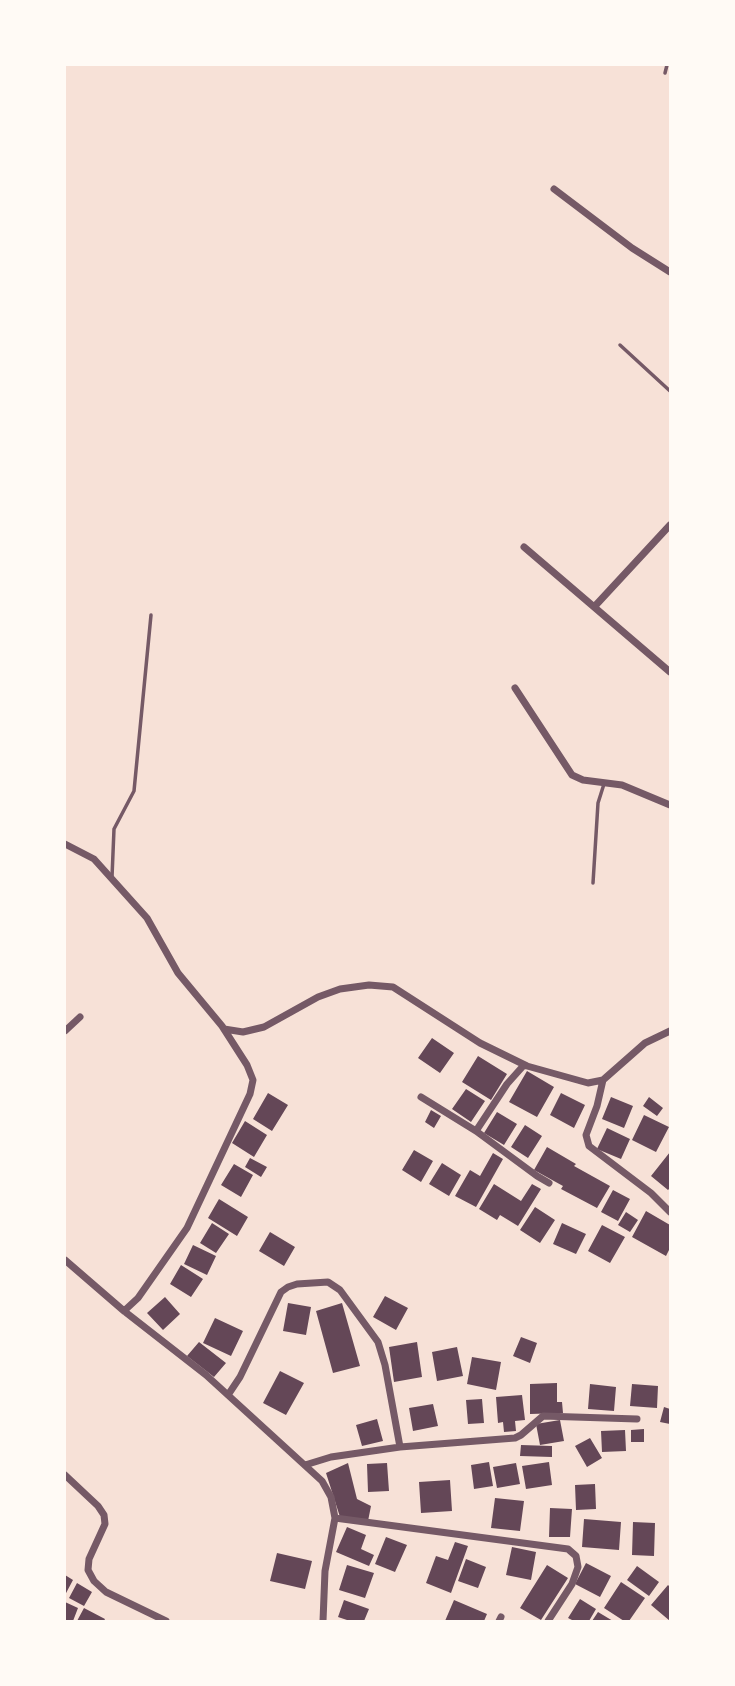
<!DOCTYPE html>
<style>
body{margin:0}
#map{position:relative;width:735px;height:1686px;overflow:hidden;background:#f7e1d7;font-family:Lato,sans-serif}
canvas{display:block}
.frame{position:absolute;inset:0;border:66px solid #fffaf5;pointer-events:none}
</style>
<div id="map">
<canvas width="735" height="1686"></canvas>
<div class="frame"></div>
</div>
<script>
const ctx = document.querySelector('canvas').getContext('2d');
ctx.lineJoin = 'round';
function fill(path, color) { ctx.fillStyle = color; ctx.fill(path, 'evenodd'); }
const shape = rows => new Path2D(rows.map(r => 'M' + r).join(''));
function trace(path, color, width, dash) { ctx.strokeStyle = color; ctx.lineWidth = width; ctx.lineCap = dash ? 'butt' : 'round'; ctx.setLineDash(dash || []); ctx.stroke(path); }
const building = shape([
 [432,1038,454,1053,440,1073,418,1058],
 [478,1056,507,1074,491,1100,462,1082],
 [527,1071,554,1087,537,1117,509,1102],
 [466,1089,485,1101,471,1122,452,1109],
 [268,1093,288,1105,272,1131,253,1119],
 [561,1093,585,1105,574,1128,550,1115],
 [611,1097,633,1106,624,1128,602,1119],
 [649,1097,663,1108,657,1116,643,1106],
 [431,1110,441,1116,434,1128,425,1122],
 [497,1112,517,1124,504,1145,484,1133],
 [644,1115,669,1127,656,1152,632,1140],
 [245,1121,267,1135,254,1157,232,1143],
 [525,1125,542,1136,528,1158,511,1147],
 [607,1128,630,1139,621,1159,597,1149],
 [547,1147,576,1164,574,1166,610,1186,597,1208,561,1189,563,1186,534,1170],
 [414,1150,433,1161,421,1182,402,1170],
 [670,1152,670,1188,668,1190,651,1176],
 [493,1153,503,1159,476,1207,455,1196,470,1170,480,1176],
 [250,1158,267,1167,261,1177,245,1167],
 [442,1163,461,1175,449,1196,429,1184],
 [234,1164,253,1175,241,1197,221,1185],
 [494,1184,521,1201,532,1184,541,1189,518,1226,500,1215,497,1220,479,1209],
 [613,1190,630,1199,618,1221,601,1212],
 [219,1199,248,1217,237,1236,208,1218],
 [535,1207,555,1220,540,1243,520,1230],
 [646,1211,670,1225,670,1248,666,1256,632,1237],
 [626,1212,638,1220,630,1232,618,1225],
 [212,1223,229,1234,216,1253,200,1243],
 [562,1223,586,1234,576,1254,553,1244],
 [602,1225,625,1237,610,1263,588,1251],
 [270,1232,295,1247,284,1266,259,1251],
 [193,1245,216,1256,207,1275,184,1264],
 [181,1265,203,1279,191,1297,170,1284],
 [385,1296,408,1308,396,1330,373,1317],
 [165,1297,180,1314,163,1330,147,1313],
 [288,1303,311,1307,306,1335,283,1331],
 [342,1303,360,1366,333,1373,316,1311],
 [215,1318,243,1331,231,1356,203,1343],
 [521,1337,537,1343,530,1363,513,1356],
 [199,1342,226,1363,214,1377,187,1356],
 [417,1342,422,1377,394,1382,389,1347],
 [457,1347,463,1376,437,1381,432,1352],
 [472,1357,501,1362,496,1390,467,1384],
 [280,1371,304,1383,286,1415,263,1403],
 [557,1383,557,1402,562,1402,563,1413,530,1414,530,1384],
 [590,1384,616,1387,614,1411,588,1409],
 [632,1384,658,1386,657,1408,630,1406],
 [522,1395,525,1420,515,1421,516,1431,504,1432,503,1422,498,1423,496,1397],
 [482,1399,484,1423,468,1424,466,1400],
 [433,1404,438,1426,413,1431,409,1408],
 [664,1407,670,1409,670,1424,660,1422],
 [377,1419,383,1441,362,1446,356,1425],
 [560,1420,564,1441,540,1445,536,1424],
 [644,1429,644,1442,631,1442,631,1430],
 [625,1430,626,1451,602,1452,601,1431],
 [590,1438,602,1458,587,1467,575,1446],
 [521,1445,552,1446,552,1457,520,1456],
 [489,1462,493,1486,474,1489,471,1465],
 [549,1462,552,1485,526,1489,522,1466],
 [348,1463,357,1499,371,1506,368,1521,340,1517,326,1473],
 [387,1463,389,1491,368,1492,367,1464],
 [516,1463,520,1484,497,1488,493,1467],
 [450,1480,452,1511,421,1513,419,1482],
 [595,1484,596,1509,576,1510,575,1485],
 [495,1498,524,1501,520,1531,491,1528],
 [550,1508,572,1509,570,1537,549,1537],
 [584,1519,621,1522,619,1550,582,1547],
 [633,1522,655,1523,654,1556,632,1555],
 [347,1527,366,1535,361,1549,374,1555,369,1566,336,1552],
 [386,1537,407,1545,395,1572,375,1564],
 [455,1542,468,1546,451,1593,426,1583,436,1556,448,1560],
 [512,1547,536,1552,531,1580,506,1575],
 [277,1553,312,1561,305,1589,270,1581],
 [466,1559,486,1567,478,1588,458,1581],
 [586,1563,611,1576,600,1597,575,1584],
 [347,1565,374,1573,365,1598,339,1590],
 [547,1565,568,1578,541,1620,520,1608],
 [637,1566,659,1582,649,1596,627,1580],
 [65,1575,73,1580,65,1595],
 [621,1582,645,1598,629,1621,624,1621,604,1608],
 [77,1583,92,1592,84,1606,69,1598],
 [668,1585,670,1587,670,1621,651,1605],
 [580,1599,596,1609,589,1621,574,1621,568,1618],
 [344,1600,369,1609,364,1621,350,1621,338,1617],
 [454,1600,487,1614,484,1621,445,1621],
 [65,1602,78,1608,73,1621,65,1621],
 [84,1608,105,1619,104,1621,77,1621],
 [598,1612,613,1621,592,1621]
]);
const service = shape([
 [665,73,667,65],
 [620,345,670,391],
 [112,877,114,829,134,791,151,615],
 [593,883,598,803,604,784]
]);
const minor = shape([
 [554,189,632,248,670,272],
 [524,547,670,672],
 [595,606,670,525],
 [515,688,572,775,583,780,622,785,670,805],
 [65,844,94,859,147,918,178,973,222,1026,247,1065,253,1080,250,1094,187,1228,138,1298,124,1311],
 [224,1029,243,1032,264,1027,318,997,340,989,369,985,393,987,480,1043,527,1066,588,1083,603,1080,645,1043,670,1031],
 [65,1031,80,1017],
 [603,1080,597,1106,586,1135,589,1146,651,1193,670,1212],
 [421,1097,476,1131,537,1176,549,1183],
 [476,1131,507,1084,524,1065],
 [65,1260,124,1311,206,1375,322,1481,331,1497,335,1518,325,1571,323,1621],
 [228,1395,240,1377,281,1292,288,1287,297,1284,328,1282,340,1290,378,1342,385,1365,400,1447],
 [305,1465,331,1457,400,1447,515,1438,521,1435,543,1416,637,1419],
 [65,1475,98,1506,104,1515,105,1524,89,1559,88,1570,94,1581,106,1592,166,1621],
 [335,1518,568,1549,576,1556,578,1567,572,1584,548,1621],
 [499,1621,501,1617]
]);
fill(building, '#644757');
trace(service, '#755966', 3.5);
trace(minor, '#755966', 7);
</script>
